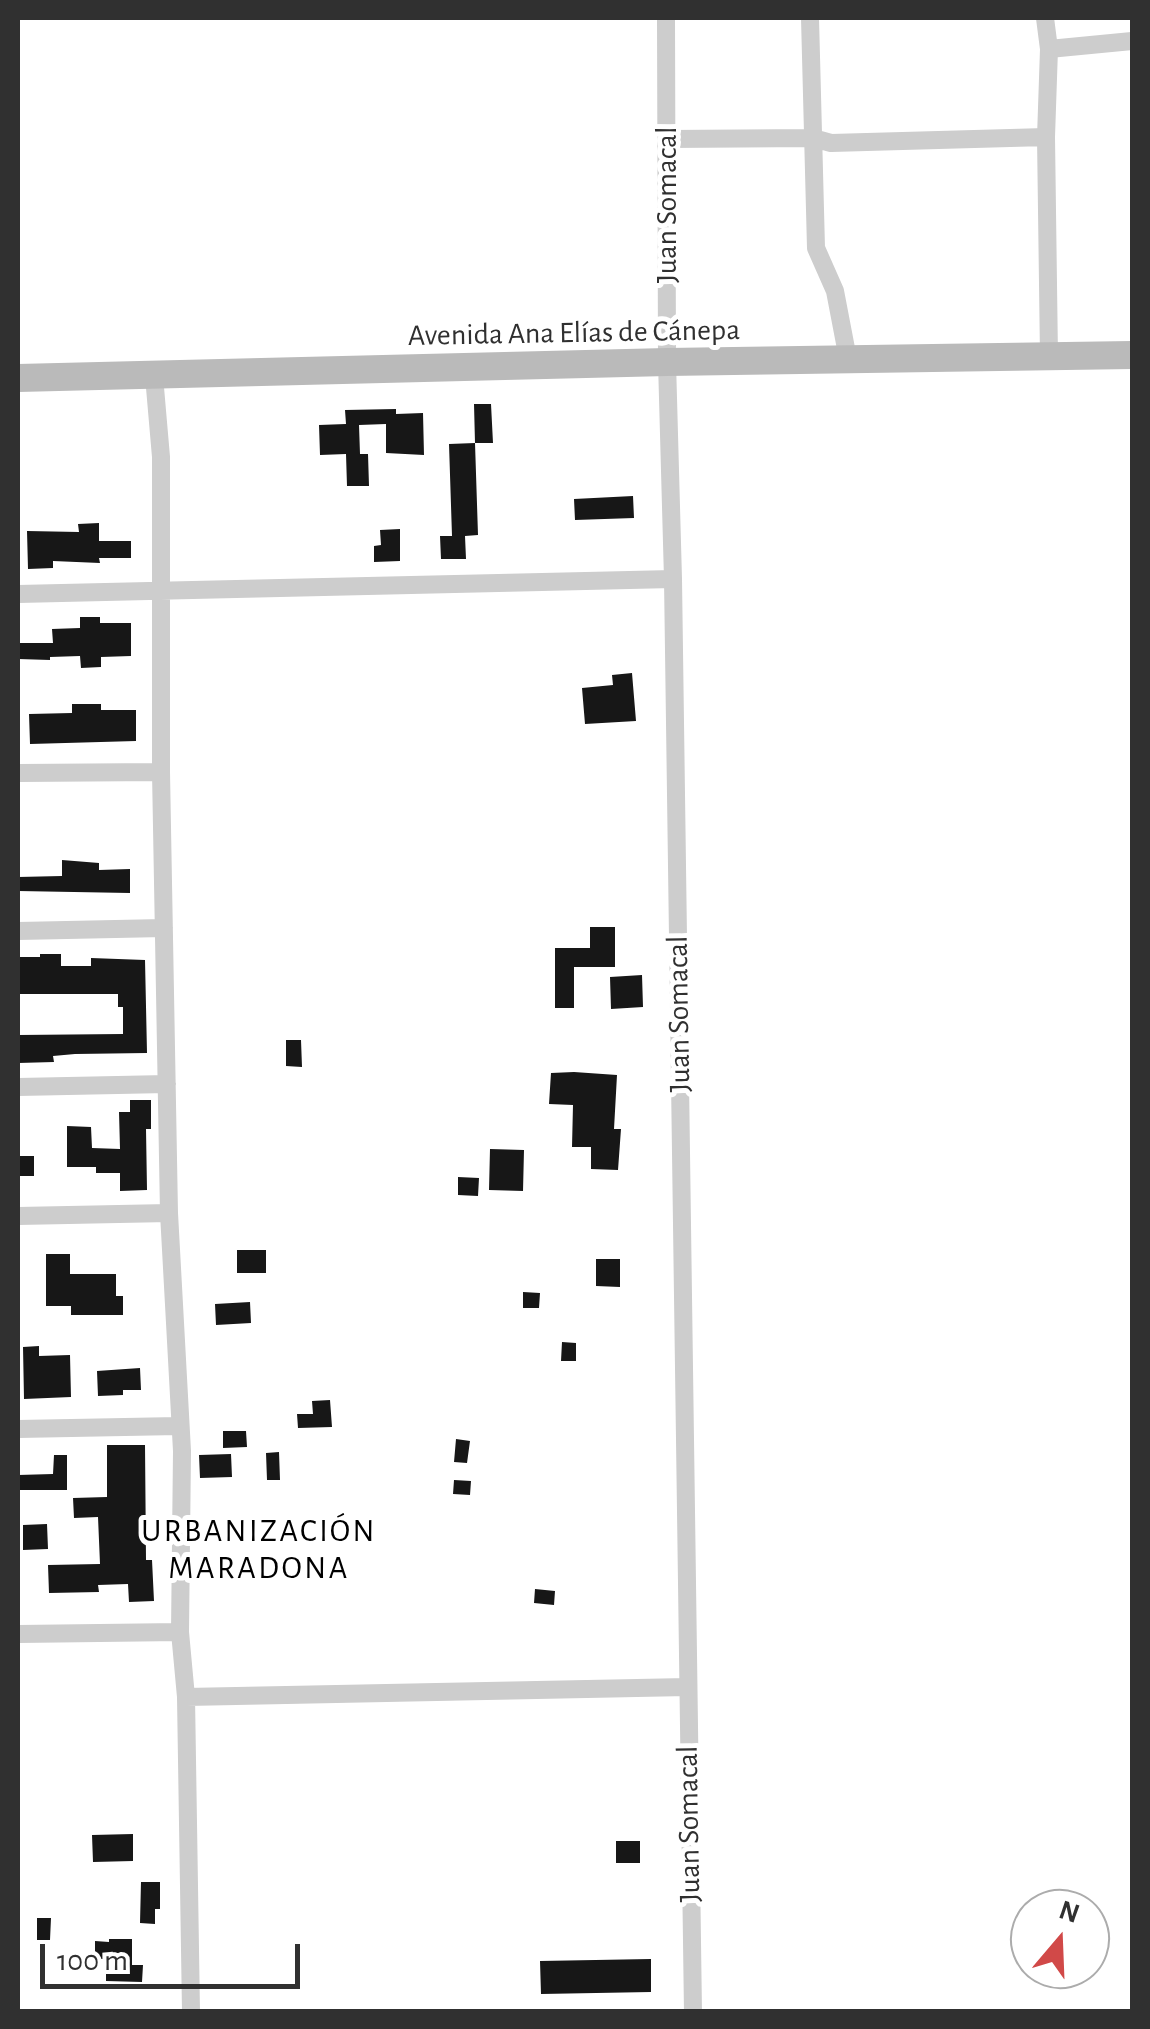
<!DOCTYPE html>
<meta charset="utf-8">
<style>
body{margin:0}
#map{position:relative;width:1150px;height:2029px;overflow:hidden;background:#fff;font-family:"Alegreya Sans",sans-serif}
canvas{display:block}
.frame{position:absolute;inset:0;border:20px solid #303030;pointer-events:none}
.north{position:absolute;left:1010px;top:1889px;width:100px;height:100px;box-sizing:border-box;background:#fff;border:2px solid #acacac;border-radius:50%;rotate:19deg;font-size:28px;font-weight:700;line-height:40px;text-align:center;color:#303030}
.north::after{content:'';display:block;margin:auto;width:35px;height:45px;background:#d14948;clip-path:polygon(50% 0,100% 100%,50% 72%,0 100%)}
.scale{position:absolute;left:40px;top:1944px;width:260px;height:45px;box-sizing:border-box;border:5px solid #303030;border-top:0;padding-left:12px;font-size:30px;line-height:35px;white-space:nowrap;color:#303030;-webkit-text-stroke:8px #fff;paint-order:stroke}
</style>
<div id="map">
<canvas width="1150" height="2029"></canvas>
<div class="frame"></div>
<div class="north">N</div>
<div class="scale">100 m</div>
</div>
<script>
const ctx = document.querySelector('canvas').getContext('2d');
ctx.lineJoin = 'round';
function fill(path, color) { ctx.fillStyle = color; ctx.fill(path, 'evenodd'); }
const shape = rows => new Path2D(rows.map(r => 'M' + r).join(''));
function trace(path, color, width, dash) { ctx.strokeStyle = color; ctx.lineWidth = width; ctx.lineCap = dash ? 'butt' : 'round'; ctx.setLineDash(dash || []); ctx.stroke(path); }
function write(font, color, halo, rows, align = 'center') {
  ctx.font = font + ' "Alegreya Sans",sans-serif'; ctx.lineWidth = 10; ctx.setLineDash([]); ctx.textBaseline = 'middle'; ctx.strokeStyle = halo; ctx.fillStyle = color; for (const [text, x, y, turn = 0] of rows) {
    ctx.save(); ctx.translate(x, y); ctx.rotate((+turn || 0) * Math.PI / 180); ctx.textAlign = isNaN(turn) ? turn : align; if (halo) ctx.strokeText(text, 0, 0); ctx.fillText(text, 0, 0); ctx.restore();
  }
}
const building = shape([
 [474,404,491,404,493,443,475,443],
 [396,409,396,414,423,413,424,455,386,453,386,424,359,425,360,454,368,454,369,486,347,486,346,454,320,455,319,425,346,424,345,410],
 [475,443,478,535,465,536,466,559,441,559,440,536,452,536,449,444],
 [633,496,634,518,575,520,574,499],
 [99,523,99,541,131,541,131,558,99,558,100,563,53,561,53,568,28,569,27,531,79,532,78,524],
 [400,529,400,561,374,562,374,546,381,545,380,530],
 [80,617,100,617,100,623,131,623,131,656,101,657,101,667,81,668,80,656,50,657,50,660,18,659,18,643,53,643,52,629,80,628],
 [632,673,636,721,585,724,582,688,613,685,612,675],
 [72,704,101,704,101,710,136,710,136,741,30,744,29,714,72,713],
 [62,860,99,863,99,870,130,869,130,893,18,891,18,877,62,876],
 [590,927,615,927,615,967,574,967,574,1008,555,1008,555,948,590,948],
 [40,954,61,954,61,966,91,966,91,958,145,960,147,1053,75,1054,53,1056,54,1062,18,1063,18,1035,123,1034,123,1007,118,1007,118,994,18,994,18,957,40,957],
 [642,975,643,1007,611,1009,610,977],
 [286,1040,301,1040,302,1067,286,1066],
 [574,1072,617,1075,614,1129,621,1129,618,1170,591,1169,591,1147,572,1147,573,1105,549,1104,551,1073],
 [130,1100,151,1100,151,1129,146,1129,147,1190,120,1191,120,1173,96,1173,96,1167,67,1167,67,1126,91,1127,92,1148,120,1149,119,1112,130,1112],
 [490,1149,524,1150,523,1191,489,1190],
 [18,1156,34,1156,34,1176,18,1176],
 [458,1177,479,1178,478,1196,458,1195],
 [237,1250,266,1250,266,1273,237,1273],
 [46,1254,70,1254,70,1274,116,1274,116,1296,123,1296,123,1315,71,1315,71,1306,46,1306],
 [596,1259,620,1259,620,1287,596,1286],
 [523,1292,540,1293,539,1308,523,1308],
 [250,1302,251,1323,216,1325,215,1304],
 [562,1342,576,1343,576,1361,561,1361],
 [39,1346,39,1356,70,1355,71,1397,24,1399,23,1347],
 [140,1368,141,1390,123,1390,123,1395,98,1396,97,1371],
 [330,1400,332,1427,298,1428,297,1414,313,1414,312,1401],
 [223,1431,246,1431,247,1447,223,1448],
 [456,1439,470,1441,467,1463,454,1462],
 [107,1445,145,1445,146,1560,152,1560,154,1601,129,1602,128,1584,98,1585,99,1592,49,1593,48,1565,100,1564,98,1517,74,1518,73,1498,107,1497],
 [279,1452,280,1480,267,1480,266,1453],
 [231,1454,232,1477,200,1478,199,1455],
 [54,1455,67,1455,67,1490,18,1490,18,1475,53,1474],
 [454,1480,471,1481,470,1495,453,1494],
 [47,1524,48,1549,23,1550,23,1525],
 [535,1589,555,1591,554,1605,534,1603],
 [133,1834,133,1861,93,1862,92,1835],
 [616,1841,640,1841,640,1863,616,1863],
 [141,1882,160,1882,160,1909,155,1909,155,1924,140,1923],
 [37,1918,51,1918,50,1940,37,1940],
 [109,1939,132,1939,132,1965,143,1965,142,1982,106,1981,106,1959,95,1959,95,1941,109,1942],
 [651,1959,651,1992,541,1994,540,1961]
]);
const minor = shape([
 [666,18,667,362,673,579,693,2012],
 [810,18,816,248,835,291,848,359],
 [1045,18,1049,49,1046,137,1049,357],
 [1049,49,1132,41],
 [668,139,813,138,831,143,1046,137],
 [154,376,161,457,161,772,169,1213,182,1451,180,1632,186,1697,191,2012],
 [18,594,673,579],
 [18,773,161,772],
 [18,931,164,928],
 [18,1087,167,1084],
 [18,1216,169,1213],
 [18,1429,178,1426],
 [18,1634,180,1632],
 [186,1697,687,1687]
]);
const secondary = shape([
 [18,378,667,362,1132,355]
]);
const streetNames = [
 ["Juan Somacal",667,205,-90],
 ["Avenida Ana Elías de Cánepa",574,333,-1],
 ["Juan Somacal",679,1014,-91],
 ["Juan Somacal",689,1824,-91]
];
const neighbourhoodNames = [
 ["URBANIZACIÓN",259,1531],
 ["MARADONA",259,1568]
];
fill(building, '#171717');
trace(minor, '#cdcdcd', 18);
trace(secondary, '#bababa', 28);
write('30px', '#303030', '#fff', streetNames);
ctx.letterSpacing = '2.5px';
write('32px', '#000', '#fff', neighbourhoodNames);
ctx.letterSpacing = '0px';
</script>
